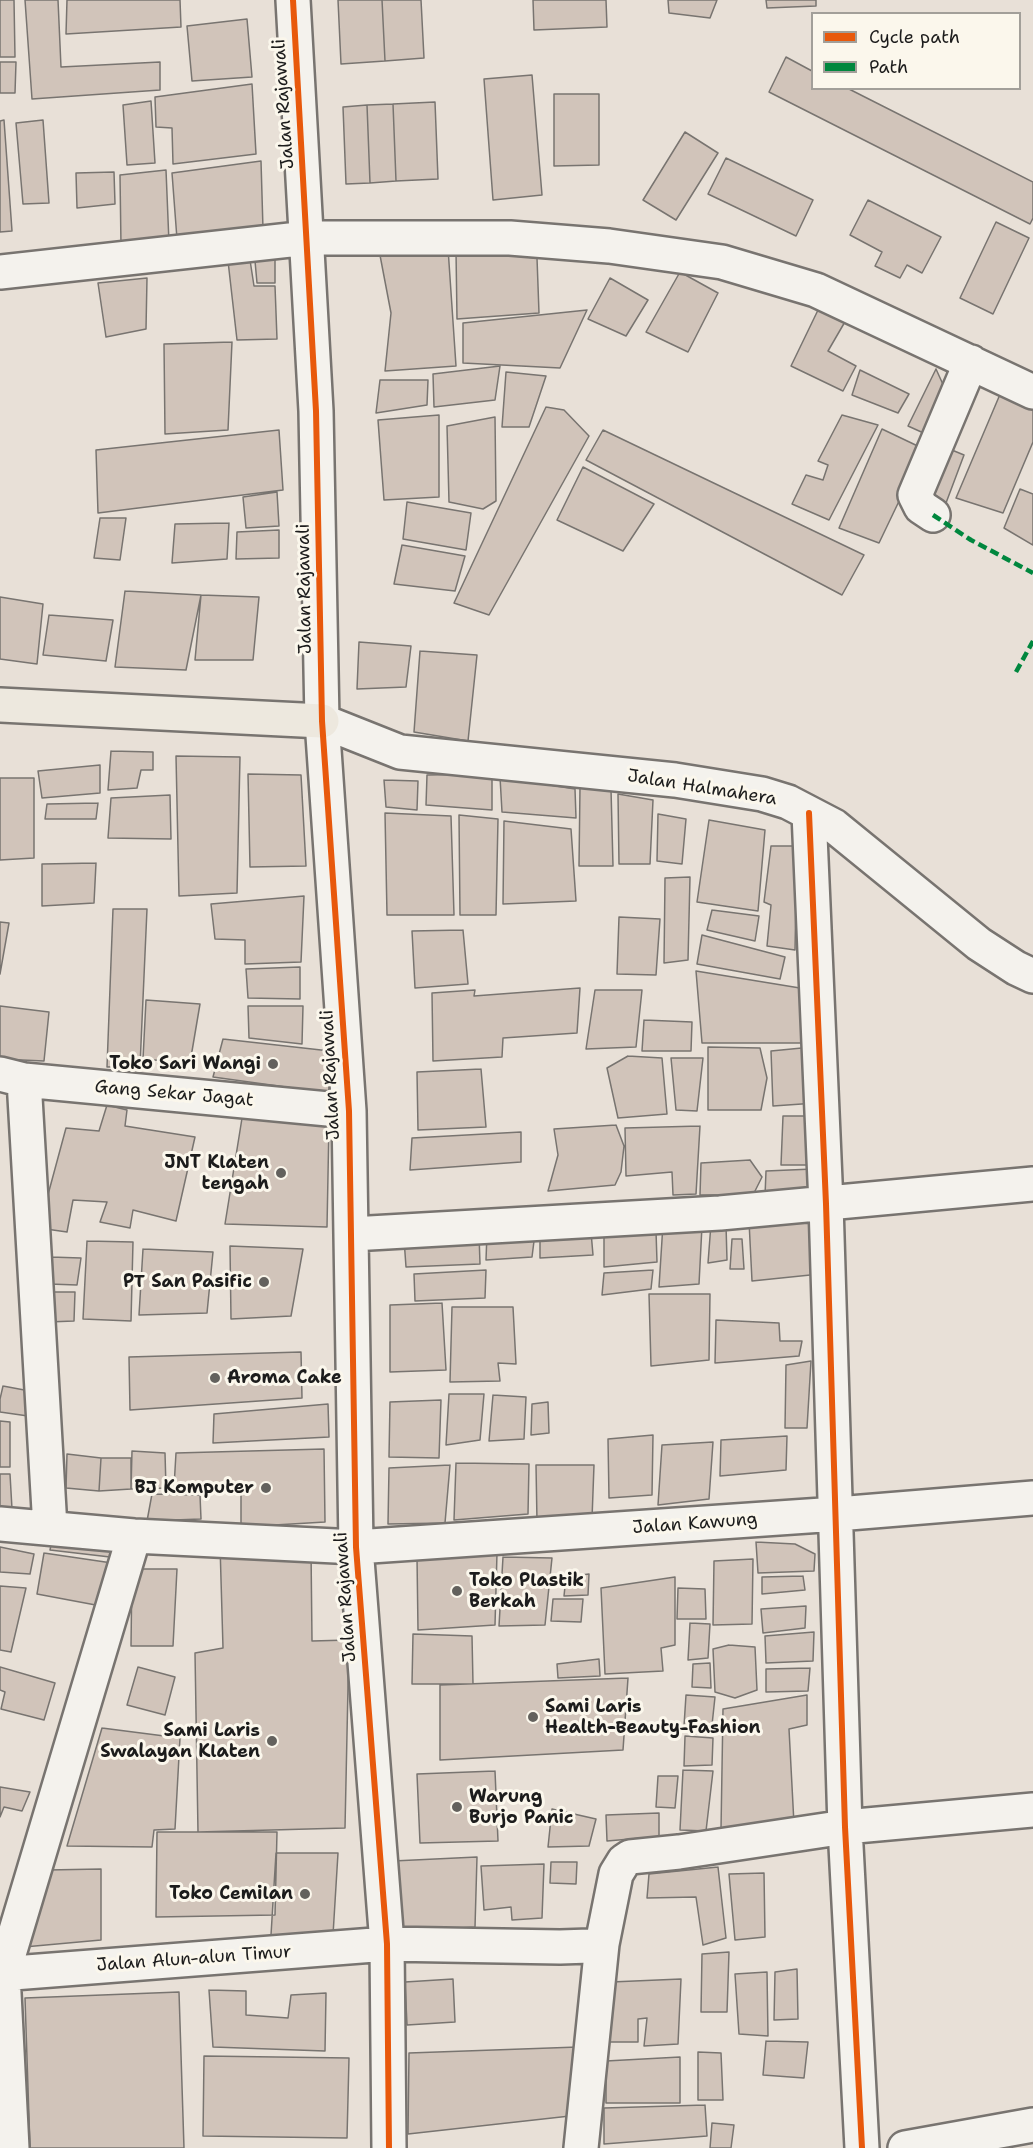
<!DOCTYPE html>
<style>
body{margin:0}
#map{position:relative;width:1033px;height:2148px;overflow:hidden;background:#e8e0d7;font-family:"Shantell Sans",sans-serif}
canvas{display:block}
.legend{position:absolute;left:811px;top:12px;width:210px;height:78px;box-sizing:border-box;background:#fbf7ec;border:2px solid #a29f99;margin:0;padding:8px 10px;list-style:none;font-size:18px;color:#1c1c1c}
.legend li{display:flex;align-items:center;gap:12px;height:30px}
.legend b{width:30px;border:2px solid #a29f99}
</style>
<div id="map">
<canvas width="1033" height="2148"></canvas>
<ul class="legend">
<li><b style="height:8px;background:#e8590c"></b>Cycle path</li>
<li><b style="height:8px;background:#00873e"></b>Path</li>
</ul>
</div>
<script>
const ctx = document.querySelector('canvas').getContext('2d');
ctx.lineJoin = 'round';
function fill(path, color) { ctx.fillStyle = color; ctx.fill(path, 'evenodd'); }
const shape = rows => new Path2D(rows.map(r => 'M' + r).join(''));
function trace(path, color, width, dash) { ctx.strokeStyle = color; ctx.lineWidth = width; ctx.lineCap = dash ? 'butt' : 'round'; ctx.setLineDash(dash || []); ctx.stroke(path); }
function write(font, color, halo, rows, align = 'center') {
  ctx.font = font + ' "Shantell Sans",sans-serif'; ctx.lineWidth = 6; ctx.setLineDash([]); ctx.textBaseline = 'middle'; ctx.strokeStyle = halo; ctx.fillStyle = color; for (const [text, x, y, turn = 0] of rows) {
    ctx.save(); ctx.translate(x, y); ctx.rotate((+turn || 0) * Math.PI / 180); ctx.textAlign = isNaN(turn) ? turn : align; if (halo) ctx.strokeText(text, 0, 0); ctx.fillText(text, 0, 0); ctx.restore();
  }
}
const building = shape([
 [0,0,14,0,15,57,0,57,0,0],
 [25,0,58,0,61,67,160,62,160,90,32,99,25,0],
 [67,0,180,0,181,27,66,34,67,0],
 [338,0,382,0,385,61,341,64,338,0],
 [382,0,421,0,424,58,385,61,382,0],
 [533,0,606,0,607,27,534,30,533,0],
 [668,0,717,0,710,18,669,13,668,0],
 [766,0,816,0,816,6,767,8,766,0],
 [247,19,252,77,192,81,187,26,247,19],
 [786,57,812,71,812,88,847,88,1033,182,1033,218,1030,224,769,92,786,57],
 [0,62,16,62,15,93,0,93,0,62],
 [532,75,542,195,493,200,484,79,532,75],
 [252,84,256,154,173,164,172,128,156,127,155,97,252,84],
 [554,94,599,94,599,165,554,166,554,94],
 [151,101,155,163,127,165,123,105,151,101],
 [435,102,438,179,396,181,393,104,435,102],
 [393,104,396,181,370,183,367,105,393,104],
 [367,105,370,183,346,184,343,107,367,105],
 [4,120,12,231,0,232,0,121,4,120],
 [43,120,49,203,23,204,16,123,43,120],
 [685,132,718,153,676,220,643,200,685,132],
 [726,158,813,200,796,236,708,194,726,158],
 [261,161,263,229,177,239,172,173,261,161],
 [166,170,169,243,121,246,120,175,166,170],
 [114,172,115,204,77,208,76,173,114,172],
 [868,200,941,237,922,273,907,265,900,278,875,266,882,252,850,235,868,200],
 [996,222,1029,238,993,314,960,298,996,222],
 [448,248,456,366,385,371,391,313,379,250,448,248],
 [456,251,537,258,539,313,457,319,456,251],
 [275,259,275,283,257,283,255,261,275,259],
 [250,260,254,286,275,286,277,339,237,340,228,261,250,260],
 [680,272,718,293,688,352,646,332,680,272],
 [147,278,146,329,106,337,98,283,147,278],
 [610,278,648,300,626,336,588,319,610,278],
 [819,308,846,320,828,351,856,366,843,391,791,366,819,308],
 [587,310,560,368,463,363,463,323,587,310],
 [232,342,228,430,165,434,164,344,232,342],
 [500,366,495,400,434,407,433,374,500,366],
 [936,369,946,391,928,435,908,426,936,369],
 [860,370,909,394,898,413,852,395,860,370],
 [506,372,546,376,529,427,502,427,506,372],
 [380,380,428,380,427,405,376,413,380,380],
 [1001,392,1033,403,1033,442,1003,513,956,498,1001,392],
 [546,407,564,410,589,436,489,615,454,603,546,407],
 [439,415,439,497,384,500,378,420,439,415],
 [842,415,878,425,829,520,792,504,806,475,823,480,828,465,818,461,842,415],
 [495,417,496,501,483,509,449,502,447,426,495,417],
 [882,429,924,449,879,543,839,528,882,429],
 [279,430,283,490,98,513,96,450,279,430],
 [603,430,864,555,842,595,586,460,603,430],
 [947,448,964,455,946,503,928,492,947,448],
 [583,467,654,504,623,551,557,520,583,467],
 [1020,489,1033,494,1033,545,1004,528,1020,489],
 [277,492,279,526,246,528,243,497,277,492],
 [407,502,471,513,466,550,403,539,407,502],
 [100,518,126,518,120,560,94,558,100,518],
 [229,523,227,559,172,563,175,524,229,523],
 [279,530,279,558,236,559,237,532,279,530],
 [402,545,465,556,455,591,394,584,402,545],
 [125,591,201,595,186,670,115,667,125,591],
 [201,595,259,597,253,660,195,660,201,595],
 [0,597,43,604,37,664,0,659,0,597],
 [49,615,113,620,106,661,43,655,49,615],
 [359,642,411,646,406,687,357,689,359,642],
 [420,651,477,655,468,741,414,732,420,651],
 [111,751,153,752,153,770,141,770,137,788,108,790,111,751],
 [176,756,240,757,237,893,179,896,176,756],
 [100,765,100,793,42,798,38,771,100,765],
 [248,774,301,775,306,866,250,867,248,774],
 [492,774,492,810,426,805,427,775,492,774],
 [500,777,575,789,576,818,502,812,500,777],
 [0,778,34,778,34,858,0,860,0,778],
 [384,780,418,781,417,810,386,807,384,780],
 [580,787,611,789,613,866,579,866,580,787],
 [618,794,653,800,650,864,619,864,618,794],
 [170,795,171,839,108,838,111,798,170,795],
 [98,803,96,819,45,819,47,804,98,803],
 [385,813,451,816,454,915,387,915,385,813],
 [658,814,686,819,682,864,657,861,658,814],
 [459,815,498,819,496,915,460,915,459,815],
 [709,820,765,830,758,911,697,902,709,820],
 [504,821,571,829,576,901,503,904,504,821],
 [771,846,797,846,795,950,767,946,771,905,764,902,771,846],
 [96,863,94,903,42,906,42,864,96,863],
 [690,877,688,960,664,963,665,878,690,877],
 [304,896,301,962,245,964,245,940,215,939,211,904,304,896],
 [113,909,147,909,140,1066,107,1067,113,909],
 [712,910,759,916,755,941,707,930,712,910],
 [619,917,660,919,656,975,617,974,619,917],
 [0,922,9,923,0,974,0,922],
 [463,930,468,984,415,988,412,931,463,930],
 [702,935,785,957,780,979,697,964,702,935],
 [300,967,300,999,248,998,246,969,300,967],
 [696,971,806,989,803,1043,702,1043,696,971],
 [580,988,577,1033,503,1038,502,1057,433,1061,432,993,475,990,474,996,580,988],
 [595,990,642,990,636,1047,586,1049,595,990],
 [146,1000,200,1004,190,1063,143,1059,146,1000],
 [0,1006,49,1012,44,1061,0,1059,0,1006],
 [248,1006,303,1006,302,1044,249,1038,248,1006],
 [644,1020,692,1022,691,1051,642,1051,644,1020],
 [223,1039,330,1051,329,1093,213,1077,223,1039],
 [708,1047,760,1048,767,1078,761,1110,708,1110,708,1047],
 [812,1047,816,1103,773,1106,771,1051,812,1047],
 [628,1056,662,1058,667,1114,618,1118,607,1068,628,1056],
 [671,1058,703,1058,697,1111,676,1110,671,1058],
 [481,1069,486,1127,418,1130,417,1072,481,1069],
 [107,1105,127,1110,125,1126,195,1137,176,1221,133,1210,130,1228,100,1222,107,1202,73,1200,67,1232,39,1228,66,1128,99,1131,107,1105],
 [243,1112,329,1123,327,1227,225,1224,243,1112],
 [783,1116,812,1116,812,1165,781,1165,783,1116],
 [616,1125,624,1146,621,1172,615,1185,548,1191,558,1155,554,1129,616,1125],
 [700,1126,696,1194,673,1195,672,1172,626,1176,625,1128,700,1126],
 [521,1132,521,1162,410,1170,412,1138,521,1132],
 [750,1160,762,1177,753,1195,700,1195,701,1163,750,1160],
 [813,1169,813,1194,765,1196,766,1171,813,1169],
 [812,1217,820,1274,752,1281,749,1221,812,1217],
 [663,1224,702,1226,699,1284,659,1287,663,1224],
 [711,1224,726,1225,727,1260,708,1263,711,1224],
 [656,1231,657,1262,604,1267,604,1235,656,1231],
 [591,1232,593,1255,540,1258,540,1234,591,1232],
 [487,1233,535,1233,532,1257,486,1260,487,1233],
 [479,1234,480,1264,406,1267,404,1239,479,1234],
 [732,1239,742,1239,744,1269,730,1269,732,1239],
 [87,1241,133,1242,131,1321,83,1319,87,1241],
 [230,1246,303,1249,291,1316,231,1319,230,1246],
 [143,1249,213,1252,207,1313,139,1315,143,1249],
 [50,1257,81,1258,77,1285,49,1284,50,1257],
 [486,1270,485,1298,415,1301,414,1274,486,1270],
 [653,1270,651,1289,602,1295,604,1273,653,1270],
 [49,1292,75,1292,74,1321,48,1322,49,1292],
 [649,1294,710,1294,709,1360,651,1366,649,1294],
 [442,1303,446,1370,390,1372,390,1305,442,1303],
 [452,1307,513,1307,516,1364,498,1363,500,1381,450,1382,452,1307],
 [716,1320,779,1323,780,1341,802,1341,799,1356,715,1363,716,1320],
 [301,1352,302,1398,130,1410,129,1357,301,1352],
 [811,1361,807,1428,785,1428,786,1365,811,1361],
 [3,1386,35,1392,35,1417,0,1412,0,1399,3,1386],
 [449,1394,484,1394,480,1440,446,1445,449,1394],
 [493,1395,526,1397,524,1439,489,1441,493,1395],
 [441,1400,439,1458,389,1457,390,1402,441,1400],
 [548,1402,549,1433,531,1435,532,1404,548,1402],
 [328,1404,329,1437,213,1443,214,1414,328,1404],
 [0,1421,10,1422,10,1467,0,1467,0,1421],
 [653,1435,652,1495,609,1498,608,1439,653,1435],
 [787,1436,786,1470,720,1476,721,1440,787,1436],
 [713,1442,709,1499,658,1505,662,1445,713,1442],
 [324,1449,325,1522,241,1527,241,1488,174,1487,176,1453,324,1449],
 [132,1451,165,1453,166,1488,131,1489,132,1451],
 [67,1454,101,1458,99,1491,66,1488,67,1454],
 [101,1458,131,1458,131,1489,99,1491,101,1458],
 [456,1463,529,1464,528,1514,454,1520,456,1463],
 [450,1465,445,1523,388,1524,389,1468,450,1465],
 [536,1465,594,1465,592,1519,537,1522,536,1465],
 [0,1474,10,1474,12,1509,0,1509,0,1474],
 [152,1494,200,1495,201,1519,147,1521,152,1494],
 [53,1536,115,1543,110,1557,50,1550,53,1536],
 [756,1542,795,1544,815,1554,814,1571,758,1573,756,1542],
 [220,1545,311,1549,312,1641,349,1640,345,1828,198,1832,195,1653,223,1648,220,1545],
 [0,1547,34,1554,30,1574,0,1572,0,1547],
 [44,1553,112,1563,101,1606,37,1594,44,1553],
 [497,1553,495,1625,418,1630,417,1557,497,1553],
 [503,1557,552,1558,545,1625,499,1626,503,1557],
 [753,1559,752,1624,713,1625,714,1561,753,1559],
 [132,1569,177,1569,173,1646,131,1646,132,1569],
 [589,1574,588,1595,564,1596,566,1577,589,1574],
 [803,1576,805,1590,762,1594,762,1577,803,1576],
 [675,1577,675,1645,661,1648,663,1671,605,1674,601,1588,675,1577],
 [0,1586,26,1588,11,1652,0,1650,0,1586],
 [678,1588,705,1589,706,1619,677,1619,678,1588],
 [553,1599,583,1599,581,1622,551,1621,553,1599],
 [806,1606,805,1628,763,1633,761,1609,806,1606],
 [690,1623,710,1624,708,1658,688,1660,690,1623],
 [814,1632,813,1661,766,1663,765,1636,814,1632],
 [413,1634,472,1636,473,1684,412,1684,413,1634],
 [729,1645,755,1647,757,1690,735,1698,715,1692,713,1649,729,1645],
 [599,1659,600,1676,558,1678,557,1664,599,1659],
 [710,1663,711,1688,692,1687,693,1664,710,1663],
 [0,1667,55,1683,44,1720,1,1709,5,1692,0,1690,0,1667],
 [138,1667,175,1677,165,1715,127,1705,138,1667],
 [810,1668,808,1691,766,1692,766,1669,810,1668],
 [628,1678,623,1750,440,1760,440,1685,628,1678],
 [686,1695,715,1697,712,1725,684,1726,686,1695],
 [807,1695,807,1725,789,1729,794,1824,737,1830,721,1829,723,1709,807,1695],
 [102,1728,180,1738,175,1829,154,1830,152,1847,67,1846,102,1728],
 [685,1736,713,1738,712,1765,684,1766,685,1736],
 [683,1770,713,1771,706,1831,680,1830,683,1770],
 [495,1771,498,1841,420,1843,417,1774,495,1771],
 [658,1776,678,1776,675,1808,656,1807,658,1776],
 [0,1787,30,1792,22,1811,4,1807,0,1817,0,1787],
 [552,1809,596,1819,589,1846,548,1847,552,1809],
 [659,1813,659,1848,642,1848,642,1838,607,1841,606,1815,659,1813],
 [157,1832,277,1832,275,1915,156,1917,157,1832],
 [276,1853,338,1853,333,1935,271,1935,276,1853],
 [477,1857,475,1927,395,1932,393,1861,477,1857],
 [551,1862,577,1862,576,1884,550,1883,551,1862],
 [544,1864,542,1918,512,1920,511,1907,484,1910,481,1866,544,1864],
 [718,1867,726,1938,703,1945,696,1897,647,1898,649,1874,718,1867],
 [101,1869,101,1940,24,1947,47,1870,101,1869],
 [764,1873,765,1937,735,1940,729,1874,764,1873],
 [729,1952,727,2012,701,2012,702,1954,729,1952],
 [797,1969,798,2019,774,2020,775,1972,797,1969],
 [767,1972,768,2036,739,2034,735,1974,767,1972],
 [453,1979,455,2022,407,2025,405,1982,453,1979],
 [681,1979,678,2044,644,2046,647,2018,638,2019,638,2042,608,2042,611,1982,681,1979],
 [209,1990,246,1991,246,2015,288,2018,291,1995,326,1993,325,2051,213,2047,209,1990],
 [179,1992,184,2148,30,2148,25,1998,179,1992],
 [766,2041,808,2042,804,2078,763,2075,766,2041],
 [578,2047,570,2116,408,2134,409,2053,578,2047],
 [698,2052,721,2053,723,2100,698,2100,698,2052],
 [204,2056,349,2058,347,2138,203,2136,204,2056],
 [680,2057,680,2103,606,2103,606,2061,680,2057],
 [705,2105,707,2136,604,2144,604,2108,705,2105],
 [712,2123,734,2125,731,2148,710,2148,712,2123]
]);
const minor = shape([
 [293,0,316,411,322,721,349,1111,356,1547,387,1944,389,2148],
 [0,272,308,238,510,238,609,246,722,262,816,290,1033,392],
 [933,515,921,507,915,495,971,362],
 [322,721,400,752,675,780,762,794,788,802,834,826,979,944,1016,968,1033,976],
 [809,813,826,1204,845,1827,862,2148],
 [0,1074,24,1080,349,1111],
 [24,1080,50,1528],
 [352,1234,720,1213,1033,1184],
 [0,1524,134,1536,356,1547,837,1514,1033,1498],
 [0,1974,387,1944,560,1947,590,1946,602,1944,616,1874,624,1861,630,1857,679,1852,845,1827,1033,1810],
 [12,2148,3,1974,134,1536],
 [581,2148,602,1944],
 [905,2148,1033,2125]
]);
const major = shape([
 [0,705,322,721]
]);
const quiet = shape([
 [933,515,971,540,1033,573],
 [1016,672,1033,641]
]);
const cycleway = shape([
 [293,0,316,411,322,721,349,1111,356,1547,387,1944,389,2148],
 [809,813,826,1204,845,1827,862,2148]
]);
const markers = [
 [273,1064,6,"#63615d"],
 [281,1173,6,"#63615d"],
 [264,1282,6,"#63615d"],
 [215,1378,6,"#63615d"],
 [266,1488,6,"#63615d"],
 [457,1591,6,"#63615d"],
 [533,1717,6,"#63615d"],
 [272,1741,6,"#63615d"],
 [457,1807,6,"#63615d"],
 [305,1894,6,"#63615d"]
];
const streetNames = [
 ["Jalan Rajawali",284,104,-94],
 ["Jalan Rajawali",305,589,-91],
 ["Jalan Halmahera",702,788,9],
 ["Jalan Rajawali",331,1075,-93],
 ["Gang Sekar Jagat",174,1094,5],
 ["Jalan Kawung",695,1524,-4],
 ["Jalan Rajawali",346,1597,-94],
 ["Jalan Alun-alun Timur",194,1959,-4]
];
const poiNames = [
 ["Toko Sari Wangi",261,1064],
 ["JNT Klaten",269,1163],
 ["tengah",269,1184],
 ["PT San Pasific",252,1282],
 ["Aroma Cake",227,1378,"left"],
 ["BJ Komputer",254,1488],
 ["Toko Plastik",469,1581,"left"],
 ["Berkah",469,1602,"left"],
 ["Sami Laris",545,1707,"left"],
 ["Health-Beauty-Fashion",545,1728,"left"],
 ["Sami Laris",260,1731],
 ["Swalayan Klaten",260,1752],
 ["Warung",469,1797,"left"],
 ["Burjo Panic",469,1818,"left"],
 ["Toko Cemilan",293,1894]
];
fill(building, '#d1c4ba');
trace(building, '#787470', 1.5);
trace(minor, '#787470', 38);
trace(major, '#787470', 38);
trace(minor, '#f4f2ed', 33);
trace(major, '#ede8de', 33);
trace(quiet, '#00873e', 4.5, [9, 4.5]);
trace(cycleway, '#e8590c', 6);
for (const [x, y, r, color] of markers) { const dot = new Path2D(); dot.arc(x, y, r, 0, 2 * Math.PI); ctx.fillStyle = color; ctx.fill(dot); trace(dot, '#fbf7ec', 2); }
write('18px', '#1c1c1c', '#fbf7ec', streetNames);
write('bold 18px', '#1c1c1c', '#fbf7ec', poiNames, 'right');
</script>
